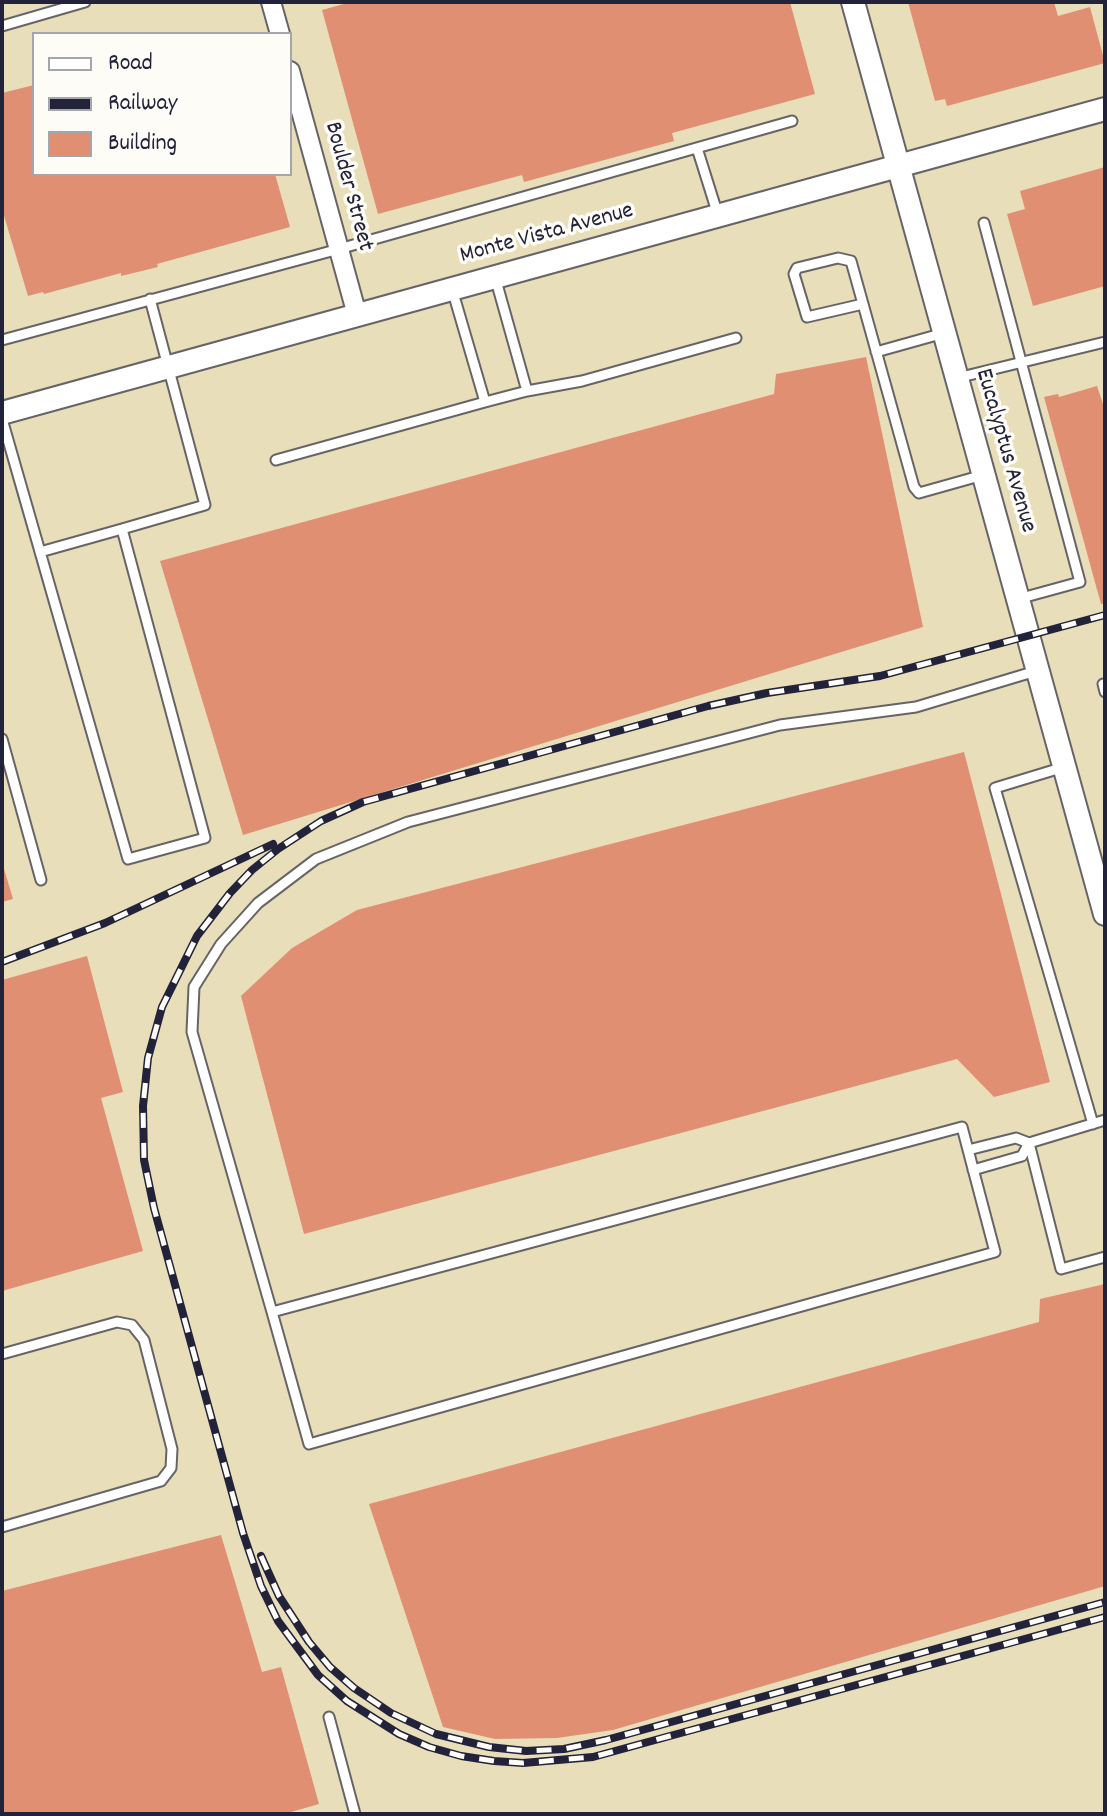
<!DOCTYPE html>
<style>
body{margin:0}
#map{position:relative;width:1107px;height:1816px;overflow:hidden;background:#e8deba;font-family:Dekko,sans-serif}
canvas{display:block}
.frame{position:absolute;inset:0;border:4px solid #22223b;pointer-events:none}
.legend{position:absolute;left:32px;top:32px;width:260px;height:144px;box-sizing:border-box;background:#fdfcf7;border:2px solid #a5a5ac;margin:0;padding:10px 14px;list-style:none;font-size:24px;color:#22223b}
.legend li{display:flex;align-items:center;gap:16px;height:40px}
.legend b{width:40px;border:2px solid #a5a5ac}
</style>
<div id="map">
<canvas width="1107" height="1816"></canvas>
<div class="frame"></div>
<ul class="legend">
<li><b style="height:10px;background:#fff"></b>Road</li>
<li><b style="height:10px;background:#22223b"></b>Railway</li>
<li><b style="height:22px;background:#e18f73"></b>Building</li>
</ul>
</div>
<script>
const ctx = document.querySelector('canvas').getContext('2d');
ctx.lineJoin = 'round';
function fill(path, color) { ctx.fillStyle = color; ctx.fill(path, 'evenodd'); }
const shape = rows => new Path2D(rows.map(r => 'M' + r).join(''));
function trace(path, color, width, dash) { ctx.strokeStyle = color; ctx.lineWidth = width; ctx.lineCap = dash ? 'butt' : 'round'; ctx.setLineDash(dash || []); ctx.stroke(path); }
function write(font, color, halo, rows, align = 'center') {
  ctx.font = font + ' Dekko,sans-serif'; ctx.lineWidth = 7; ctx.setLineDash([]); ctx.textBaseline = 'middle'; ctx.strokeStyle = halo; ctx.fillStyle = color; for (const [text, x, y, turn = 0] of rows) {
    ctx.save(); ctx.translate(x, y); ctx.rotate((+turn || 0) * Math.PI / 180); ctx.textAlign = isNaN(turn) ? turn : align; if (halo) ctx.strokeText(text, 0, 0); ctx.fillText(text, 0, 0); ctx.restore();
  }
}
const building = shape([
 [351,2,790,2,815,94,672,133,674,141,524,182,522,175,378,214,322,10],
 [908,2,1054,2,1058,16,1090,7,1105,63,947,106,945,99,935,101],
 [34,85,34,174,275,174,290,227,157,264,158,267,121,276,121,273,44,294,43,292,28,296,2,209,2,93],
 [1105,167,1105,286,1033,306,1007,214,1025,209,1020,191],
 [866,357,923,627,243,835,160,561,774,394,776,374],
 [1097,386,1105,410,1105,603,1101,604,1044,397,1058,394,1059,397],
 [964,752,1050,1082,994,1097,957,1059,304,1234,241,996,292,948,357,910],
 [2,862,13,899,2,902],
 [87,956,123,1092,101,1098,143,1251,2,1291,2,980],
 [1105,1284,1105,1586,613,1730,557,1738,495,1739,443,1727,369,1504,1039,1322,1040,1299],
 [221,1535,262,1672,281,1667,319,1804,284,1814,2,1814,2,1591]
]);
const service = shape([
 [2,26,85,2],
 [697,148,718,215],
 [984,223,1080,582,1018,599],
 [452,289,485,402,527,391,495,277],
 [863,304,807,317,794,274,797,268,838,258,851,261,863,304,914,487,919,493,983,475],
 [2,340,339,249,792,121],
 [876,352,944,333],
 [957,378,1105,342],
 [527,391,582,381,736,338],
 [2,419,128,859,205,838,122,529,205,505,150,299],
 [276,460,485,402],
 [40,552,122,529],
 [1103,684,1105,692],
 [2,739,41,880],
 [1064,767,995,788,1093,1124],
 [962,1127,995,1252,309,1444,272,1312,962,1127],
 [1029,1143,1061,1269,1105,1257],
 [968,1150,1016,1138,1029,1143,1105,1120],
 [973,1170,1022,1156,1029,1143],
 [272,1312,192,1032,194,987,221,944,258,903,316,859,408,822,780,725,916,707,1036,671],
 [2,1354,117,1322,132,1325,144,1340,172,1449,171,1468,161,1481,2,1527],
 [329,1717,355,1814]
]);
const minor = shape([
 [271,2,280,34],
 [290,71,357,315]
]);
const tertiary = shape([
 [853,2,1105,914],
 [2,413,1105,109]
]);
const rail = shape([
 [1105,615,880,676,767,693,708,706,363,802,321,821,278,849,252,870,230,893,197,936,162,1007,148,1058,143,1106,144,1160,154,1208,243,1533,261,1586,278,1621,318,1675,347,1701,399,1734,429,1747,461,1756,494,1761,523,1763,593,1757,1105,1617],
 [2,962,105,923,273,844],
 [261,1556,279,1596,309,1642,330,1667,354,1688,391,1713,436,1734,489,1747,526,1751,564,1749,606,1740,1105,1602]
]);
const streetNames = [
 ["Boulder Street",347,187,75],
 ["Monte Vista Avenue",547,235,-15],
 ["Eucalyptus Avenue",1004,451,74]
];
fill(building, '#e18f73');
trace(service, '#676467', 13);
trace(minor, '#676467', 22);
trace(tertiary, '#676467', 26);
trace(service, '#fff', 9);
trace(minor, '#fff', 18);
trace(tertiary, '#fff', 22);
trace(rail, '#22223b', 8);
trace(rail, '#fdfcf7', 5, [15]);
write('24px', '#22223b', '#fdfcf7', streetNames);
</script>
